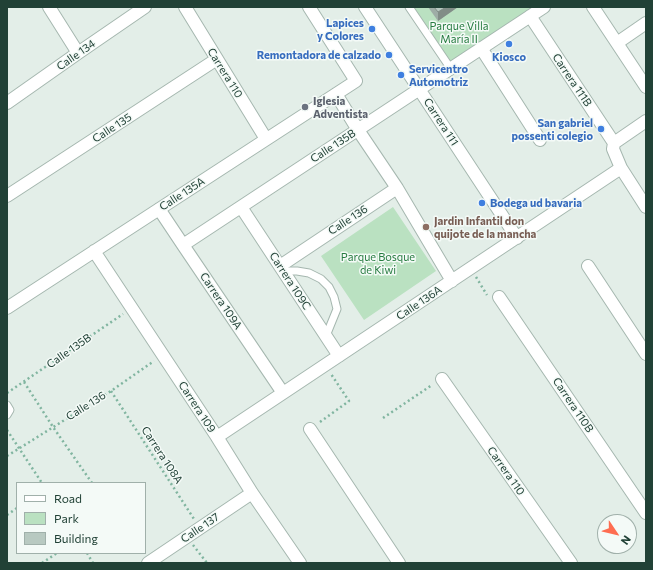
<!DOCTYPE html>
<meta charset="utf-8">
<style>
body{margin:0}
#map{position:relative;width:653px;height:570px;overflow:hidden;background:#e3eee8;font-family:Commissioner,sans-serif}
canvas{display:block}
.frame{position:absolute;inset:0;border:8px solid #214136;pointer-events:none}
.legend{position:absolute;left:16px;top:482px;width:130px;height:72px;box-sizing:border-box;background:#f4faf7;border:1px solid #a0b0aa;margin:0;padding:5px 7px;list-style:none;font-size:12px;color:#214136}
.legend li{display:flex;align-items:center;gap:8px;height:20px}
.legend b{width:20px;border:1px solid #a0b0aa}
.north{position:absolute;left:597px;top:514px;width:40px;height:40px;box-sizing:border-box;background:#f4faf7;border:1px solid #a0b0aa;border-radius:50%;rotate:125deg;font-size:11px;font-weight:700;line-height:16px;text-align:center;color:#214136}
.north::after{content:'';display:block;margin:auto;width:14px;height:18px;background:#fe6d51;clip-path:polygon(50% 0,100% 100%,50% 72%,0 100%)}
</style>
<div id="map">
<canvas width="653" height="570"></canvas>
<div class="frame"></div>
<ul class="legend">
<li><b style="height:5px;background:#fff"></b>Road</li>
<li><b style="height:11px;background:#bae1c1"></b>Park</li>
<li><b style="height:11px;background:#b8c9c1"></b>Building</li>
</ul>
<div class="north">N</div>
</div>
<script>
const ctx = document.querySelector('canvas').getContext('2d');
ctx.lineJoin = 'round';
function fill(path, color) { ctx.fillStyle = color; ctx.fill(path, 'evenodd'); }
const shape = rows => new Path2D(rows.map(r => 'M' + r).join(''));
function trace(path, color, width, dash) { ctx.strokeStyle = color; ctx.lineWidth = width; ctx.lineCap = dash ? 'butt' : 'round'; ctx.setLineDash(dash || []); ctx.stroke(path); }
function write(font, color, halo, rows, align = 'center') {
  ctx.font = font + ' Commissioner,sans-serif'; ctx.lineWidth = 3; ctx.setLineDash([]); ctx.textBaseline = 'middle'; ctx.strokeStyle = halo; ctx.fillStyle = color; for (const [text, x, y, turn = 0] of rows) {
    ctx.save(); ctx.translate(x, y); ctx.rotate((+turn || 0) * Math.PI / 180); ctx.textAlign = isNaN(turn) ? turn : align; if (halo) ctx.strokeText(text, 0, 0); ctx.fillText(text, 0, 0); ctx.restore();
  }
}
const green = shape([
 [409,7,538,7,451,69],
 [393,207,436,271,364,320,321,256]
]);
const path = shape([
 [476,277,487,295],
 [24,382,53,427,92,483],
 [111,391,194,519],
 [7,393,123,314],
 [383,418,432,385],
 [320,422,349,401,331,374],
 [7,430,42,483],
 [7,456,111,391,154,361],
 [7,515,17,508],
 [193,545,207,563],
 [87,553,93,563],
 [42,563,57,553]
]);
const service = shape([
 [409,7,451,69],
 [283,271,297,271,309,273,321,279,329,287,334,297,337,309,326,336],
 [7,405,10,410,7,415]
]);
const minor = shape([
 [49,7,78,53],
 [185,7,266,139],
 [365,7,517,238],
 [593,7,646,87],
 [530,16,614,143,613,149,621,168,646,207],
 [617,43,646,23],
 [481,48,540,140],
 [336,94,358,130,397,188,452,281],
 [7,103,78,53,145,7],
 [614,143,646,121],
 [7,196,217,59],
 [241,207,339,356],
 [159,209,183,245,283,393],
 [183,245,544,7],
 [94,251,217,437,252,493,300,563],
 [280,266,397,188],
 [588,266,646,354],
 [499,297,646,513],
 [7,308,356,81,309,7],
 [442,379,571,563],
 [310,429,399,563],
 [217,437,621,168],
 [148,563,252,493]
]);
const wall = shape([
 [428,7,458,7,438,21]
]);
const shadedWall = shape([
 [446,7,458,7,438,21,438,12]
]);
const building = shape([
 [434,7,446,7,438,12,434,7]
]);
const markers = [
 [372,29,4,"#3f7fe0"],
 [509,44,4,"#3f7fe0"],
 [389,55,4,"#3f7fe0"],
 [401,75,4,"#3f7fe0"],
 [305,107,4,"#6b7280"],
 [601,129,4,"#3f7fe0"],
 [482,203,4,"#3f7fe0"],
 [426,227,4,"#8d6e63"]
];
const shopNames = [
 ["Lapices",364,23],
 ["y Colores",364,36],
 ["Remontadora de calzado",381,55],
 ["Kiosco",509,57,"center"],
 ["Servicentro",409,69,"left"],
 ["Automotriz",409,82,"left"],
 ["San gabriel",593,123],
 ["possenti colegio",593,136],
 ["Bodega ud bavaria",490,203,"left"]
];
const parkNames = [
 ["Parque Villa",459,26],
 ["María II",459,39],
 ["Parque Bosque",378,257],
 ["de Kiwi",378,270]
];
const streetNames = [
 ["Calle 134",76,55,-35],
 ["Carrera 110",225,73,58],
 ["Carrera 111B",572,80,56],
 ["Carrera 111",441,122,57],
 ["Calle 135",112,128,-33],
 ["Calle 135B",333,146,-33],
 ["Calle 135A",182,194,-33],
 ["Calle 136",348,220,-33],
 ["Carrera 109C",290,281,57],
 ["Carrera 109A",221,301,56],
 ["Calle 136A",419,303,-34],
 ["Calle 135B",69,351,-35],
 ["Carrera 110B",573,405,56],
 ["Calle 136",86,406,-32],
 ["Carrera 109",197,407,57],
 ["Carrera 108A",162,455,57],
 ["Carrera 110",506,471,55],
 ["Calle 137",200,528,-34]
];
const worshipNames = [
 ["Iglesia",313,101],
 ["Adventista",313,114]
];
const educationNames = [
 ["Jardin Infantil don",434,221],
 ["quijote de la mancha",434,234]
];
fill(green, '#bae1c1');
trace(service, '#a5b7af', 9);
trace(minor, '#a5b7af', 14);
trace(path, '#81b5a0', 2.5, [2, 3]);
trace(service, '#fff', 7);
trace(minor, '#fff', 12);
fill(wall, '#9eada6');
fill(shadedWall, '#818d87');
fill(building, '#b8c9c1');
trace(building, '#818d87', 1);
for (const [x, y, r, color] of markers) { const dot = new Path2D(); dot.arc(x, y, r, 0, 2 * Math.PI); ctx.fillStyle = color; ctx.fill(dot); trace(dot, '#f4faf7', 1.5); }
write('bold 11px', '#366cbe', '#f4faf7', shopNames, 'right');
write('11px', '#277c41', '#f4faf7', parkNames);
write('11px', '#214136', '#f4faf7', streetNames);
write('bold 11px', '#5b616d', '#f4faf7', worshipNames, 'left');
write('bold 11px', '#785e54', '#f4faf7', educationNames, 'left');
</script>
